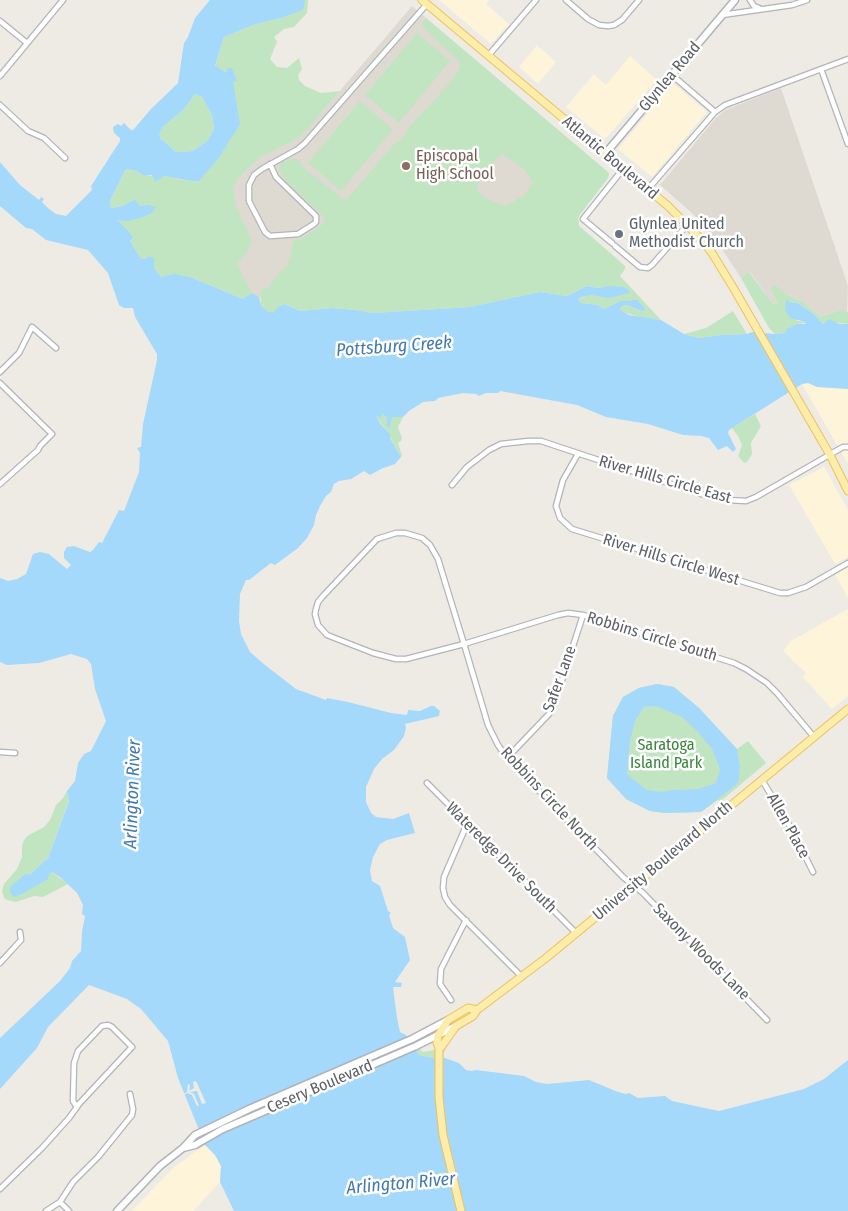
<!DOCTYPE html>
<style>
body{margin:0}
canvas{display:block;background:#eeebe4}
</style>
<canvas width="848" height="1211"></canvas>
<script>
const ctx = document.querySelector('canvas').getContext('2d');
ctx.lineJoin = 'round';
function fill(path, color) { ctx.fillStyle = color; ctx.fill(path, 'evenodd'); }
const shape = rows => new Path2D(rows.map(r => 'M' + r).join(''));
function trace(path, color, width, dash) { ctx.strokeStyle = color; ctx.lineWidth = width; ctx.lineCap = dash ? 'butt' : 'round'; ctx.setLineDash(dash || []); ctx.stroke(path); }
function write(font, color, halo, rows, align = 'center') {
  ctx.font = font + ' "Fira Sans Condensed",sans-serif'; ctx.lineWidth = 5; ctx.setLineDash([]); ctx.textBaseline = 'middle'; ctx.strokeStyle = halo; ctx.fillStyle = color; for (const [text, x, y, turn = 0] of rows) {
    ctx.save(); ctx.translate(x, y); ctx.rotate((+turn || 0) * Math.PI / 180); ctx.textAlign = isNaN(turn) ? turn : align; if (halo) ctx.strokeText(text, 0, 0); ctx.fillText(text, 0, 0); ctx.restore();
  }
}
const commercial = shape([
 [439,0,489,0,486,4,509,24,491,44],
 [537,45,556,62,538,84,519,67],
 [630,56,657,80,605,139,566,107,594,74,606,85],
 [673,83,707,112,652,177,618,149],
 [808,383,817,387,848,389,848,464,802,384],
 [824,467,848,510,848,557,835,564,789,485],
 [848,567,848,598,835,574],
 [848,609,848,696,832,709,803,677,806,673,783,651,791,641],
 [205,1145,215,1155,221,1166,220,1182,193,1211,132,1211,173,1168]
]);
const education = shape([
 [412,6,609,173,608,178,581,213,578,218,579,226,625,266,625,269,243,299,194,196,321,113],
 [781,88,848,286,847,313,838,310,833,313,820,316,803,302,785,294,771,291,778,303,773,304,750,272,741,278,716,240,704,226,692,213,660,185,714,120,725,110]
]);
const green = shape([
 [305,0,308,0,307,13,294,27,284,29,274,37,277,42,270,59,277,67,287,68,299,58,302,69,298,75,299,80,305,86,321,93,340,91,300,137,259,158,239,177,233,188,236,206,252,241,249,249,237,264,252,293,243,299,193,278,161,278,147,258,141,259,130,241,134,237,117,219,147,205,140,206,135,199,123,206,111,208,110,201,126,169,137,171,144,176,164,176,198,182,233,81,236,81,227,72,215,67,224,37,256,24,281,18,302,10],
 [426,18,609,173,608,178,581,213,578,218,579,226,625,266,625,269,620,276,661,320,643,318,623,312,620,310,622,306,627,305,641,311,645,310,620,301,604,309,598,305,581,303,578,300,590,294,596,296,609,286,598,288,587,286,567,296,540,292,471,307,373,313,356,310,331,308,300,311,285,304,274,312,268,312,261,305,260,290,269,287,279,272,287,267,290,258,293,241,301,238,322,225,325,218,285,180,279,171,281,162,295,158,300,161,304,168,343,199,347,199,396,142,401,141,409,127,450,83,459,69,460,63,456,58,423,27,422,23],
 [502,154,525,170,533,182,524,195,506,206,487,199,477,191,478,184,494,161],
 [417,33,450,61,399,123,365,95],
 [195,94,202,97,212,115,214,129,208,140,193,151,176,152,160,138,158,134,162,128,186,107],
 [360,101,393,129,341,191,308,163],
 [749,272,773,304,778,303,771,291,772,287,777,286,785,294,803,302,820,316,833,313,838,310,848,312,848,324,825,322,823,324,815,315,798,303,789,302,797,321,806,322,806,323,797,324,785,333,775,334,769,328,741,278],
 [733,311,747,334,721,335,699,338,684,334,706,328],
 [383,414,387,418,387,426,390,427,392,416,403,417,398,427,402,438,401,441,398,443,402,455,401,457,390,437,390,434,376,417],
 [755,414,761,426,751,443,752,454,747,462,744,463,738,456,742,445,738,436,732,428],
 [657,684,674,687,699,708,737,749,748,741,766,763,720,802,718,800,701,812,665,813,650,811,626,799,607,778,613,716,623,697,639,688],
 [67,791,69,800,48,858,30,874,10,887,52,872,68,884,43,897,34,896,16,902,7,900,4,898,2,891,4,884,17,869,22,857,22,846,24,840,27,836,44,827,50,820,56,805,63,798],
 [446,1048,442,1057,434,1058,419,1055,416,1051,420,1049,423,1052]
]);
const water = shape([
 [210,0,305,0,303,10,281,18,256,24,224,37,215,66,226,72,228,68,232,68,237,81,233,82,240,124,218,159,198,182,164,176,155,182,152,175,144,176,137,171,126,169,110,201,111,208,123,206,135,199,140,206,147,205,156,207,153,212,144,217,127,221,118,220,134,237,130,241,141,259,147,258,149,256,154,258,154,268,161,277,174,274,193,278,243,299,252,293,259,297,261,305,268,312,274,312,278,307,285,304,300,311,331,308,356,310,373,313,470,307,540,292,567,296,587,286,598,288,609,286,623,287,629,290,629,293,610,298,590,295,582,297,578,300,581,303,598,305,604,309,620,301,637,300,644,307,645,310,641,311,627,305,622,306,620,310,629,315,661,320,684,334,699,338,721,335,747,334,752,332,775,334,785,333,787,329,797,324,806,324,805,322,790,318,785,310,786,299,789,302,798,303,802,306,815,315,823,324,829,319,839,324,848,324,848,389,817,387,808,383,802,384,729,430,728,433,736,449,733,452,727,446,718,450,709,438,701,436,683,435,648,424,606,417,577,405,500,391,498,393,486,393,479,396,476,394,463,393,438,398,435,401,423,402,409,411,403,417,392,417,390,428,387,426,387,418,383,414,380,418,376,416,380,423,390,434,390,438,401,457,395,464,381,469,370,475,364,471,351,479,339,481,334,484,331,492,326,496,320,506,316,515,314,525,307,538,298,548,275,565,271,563,249,580,246,580,240,594,239,621,241,634,250,652,265,665,296,689,326,700,327,698,348,702,391,713,407,715,408,710,420,711,431,706,434,706,440,711,439,716,405,724,406,728,404,736,394,750,382,759,374,769,366,787,366,802,371,813,376,817,393,819,409,813,415,833,387,840,380,844,373,857,370,870,372,881,380,886,388,911,391,913,389,915,393,928,405,937,410,960,395,982,402,983,401,987,393,987,397,1018,400,1032,406,1035,419,1055,434,1058,442,1057,459,1063,466,1070,472,1071,476,1070,524,1076,536,1082,547,1084,589,1080,618,1092,626,1094,629,1093,638,1098,665,1096,672,1101,719,1111,804,1089,824,1079,848,1060,848,1211,234,1211,220,1182,221,1166,215,1155,205,1145,197,1125,178,1078,168,1041,141,1009,127,999,89,985,48,1027,37,1048,0,1089,0,1038,60,981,70,968,72,961,81,951,82,932,85,916,82,914,83,905,77,893,60,877,52,872,49,874,48,879,20,895,14,897,10,893,10,887,25,874,30,874,48,858,69,801,67,791,75,781,78,763,84,754,91,751,106,721,95,689,91,664,87,659,71,654,39,663,7,665,0,662,0,578,8,581,17,579,26,574,33,554,40,552,49,554,67,569,71,565,64,558,64,552,67,547,74,546,90,552,93,550,99,542,102,543,119,510,124,511,139,472,140,453,137,448,141,447,143,424,157,360,157,354,135,317,133,308,124,308,119,305,108,273,88,250,46,240,32,229,26,228,0,206,0,162,20,185,39,200,41,197,44,199,42,202,49,209,56,214,66,216,92,190,91,186,120,141,120,138,114,133,113,127,118,124,121,126,124,123,131,130,133,130,151,109,178,83,184,43,188,37,195,18],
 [195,94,202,97,212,115,214,129,208,140,193,151,176,152,160,138,159,134,162,128,186,107],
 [657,684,674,687,699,708,737,749,740,767,739,780,736,785,701,812,665,813,650,811,626,799,607,778,613,716,623,697,639,688],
 [656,706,682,717,698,732,712,749,720,769,716,783,698,789,673,790,662,792,647,790,627,774,630,741,635,721,644,707]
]);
const pier = shape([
 [196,1081,206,1103,202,1104,197,1091,190,1092,194,1094,199,1106,197,1106,192,1095,188,1093,183,1095,183,1094,187,1092,188,1084,189,1084,190,1086,189,1091,194,1088,193,1082]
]);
const street = shape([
 [566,0,588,19,599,25,608,26,614,25,622,20,639,0],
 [750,0,754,6,759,8],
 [722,15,792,5,807,0],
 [0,21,27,43],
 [488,56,536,0],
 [821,69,848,144],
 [672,75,715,112],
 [0,76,63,0],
 [0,105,28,131,44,138,65,158],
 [270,164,276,177,316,216,316,222,314,224,298,234,270,236,265,232,249,201,249,185,254,175,262,169,298,149,305,143,427,4],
 [648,189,715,112,725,105,848,59],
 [612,243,583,219,623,169],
 [615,246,640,267,648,268,652,265,688,224],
 [0,372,19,353,32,327,56,348],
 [0,383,52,434,40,446,38,450,0,484],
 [578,454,563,480,556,506,560,518,572,529,780,593,788,593,806,587,848,563],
 [452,485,467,467,489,450,501,444,528,441,541,441,701,494,727,500,746,501,756,497,843,447,848,447],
 [0,752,15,753],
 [507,758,549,714,554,705,583,615],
 [762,780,791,828,813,872],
 [427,783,576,933],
 [467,824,444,877,443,888,445,897,450,905,522,977],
 [0,963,21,940,20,932],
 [451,1000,440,984,441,969,466,920],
 [767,1020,643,893,623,877,507,758,498,745,488,725,464,644,438,559,430,545,422,538,405,533,396,533,377,539,323,596,318,602,316,609,315,614,318,625,327,635,373,653,396,659,406,659,464,644,558,615,568,613,583,615,734,663,746,669,767,683,777,693,814,737],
 [0,1189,42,1148,69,1118,77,1107,78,1105,132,1047,112,1027,108,1025,102,1026,78,1051,74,1063,73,1101,77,1107],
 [60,1202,69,1211],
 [46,1211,60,1202,73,1182,98,1157,132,1115,133,1109,130,1094]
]);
const secondary = shape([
 [605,154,735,0],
 [183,1148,195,1145,223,1129,416,1046,456,1026],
 [117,1211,160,1166,183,1148,195,1135,249,1109,412,1039,448,1020]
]);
const primary = shape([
 [422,0,668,206,701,239,712,253,734,289,830,455,848,491],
 [439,1048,442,1046,456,1026,473,1016,477,1010,546,958,848,709],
 [461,1211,443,1135,439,1097,439,1048,437,1043,438,1036,448,1020,468,1008,477,1010]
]);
const markers = [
 [406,166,5,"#8d6e63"],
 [619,234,5,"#6b7280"]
];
const streetNames = [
 ["Glynlea Road",670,77,-50],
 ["Atlantic Boulevard",610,158,40],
 ["River Hills Circle East",665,480,16],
 ["River Hills Circle West",671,560,17],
 ["Robbins Circle South",652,637,17],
 ["Safer Lane",560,679,-70],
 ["Robbins Circle North",549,799,47],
 ["Allen Place",788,826,61],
 ["Wateredge Drive South",501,858,45],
 ["University Boulevard North",663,861,-40],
 ["Saxony Woods Lane",701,952,45],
 ["Cesery Boulevard",320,1087,-23]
];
const educationNames = [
 ["Episcopal",416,157],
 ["High School",416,175]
];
const worshipNames = [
 ["Glynlea United",629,225],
 ["Methodist Church",629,243]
];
const parkNames = [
 ["Saratoga",666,746],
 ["Island Park",666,764]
];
const waterNames = [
 ["Pottsburg Creek",394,347,-4],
 ["Arlington River",133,794,-88],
 ["Arlington River",401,1184,-5]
];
fill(commercial, '#fdf4da');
fill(education, '#dedad2');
fill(green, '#c2e5c1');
fill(water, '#a5d9fc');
fill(pier, '#eeebe4');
trace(street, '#b1b5b9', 7);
trace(secondary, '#b0b4b8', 9);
trace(primary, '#edc15e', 9);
trace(street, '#fff', 4.5);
trace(secondary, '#fff', 6);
trace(primary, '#fcedaa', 7);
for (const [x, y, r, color] of markers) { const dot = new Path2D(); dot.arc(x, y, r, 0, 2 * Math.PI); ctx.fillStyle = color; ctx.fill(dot); trace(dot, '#fff', 2); }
write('16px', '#5c6064', '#fff', streetNames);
write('16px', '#785e54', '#fff', educationNames, 'left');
write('16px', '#5b616d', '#fff', worshipNames, 'left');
write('16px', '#38863a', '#fff', parkNames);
write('italic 18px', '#427aae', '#fff', waterNames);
</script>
